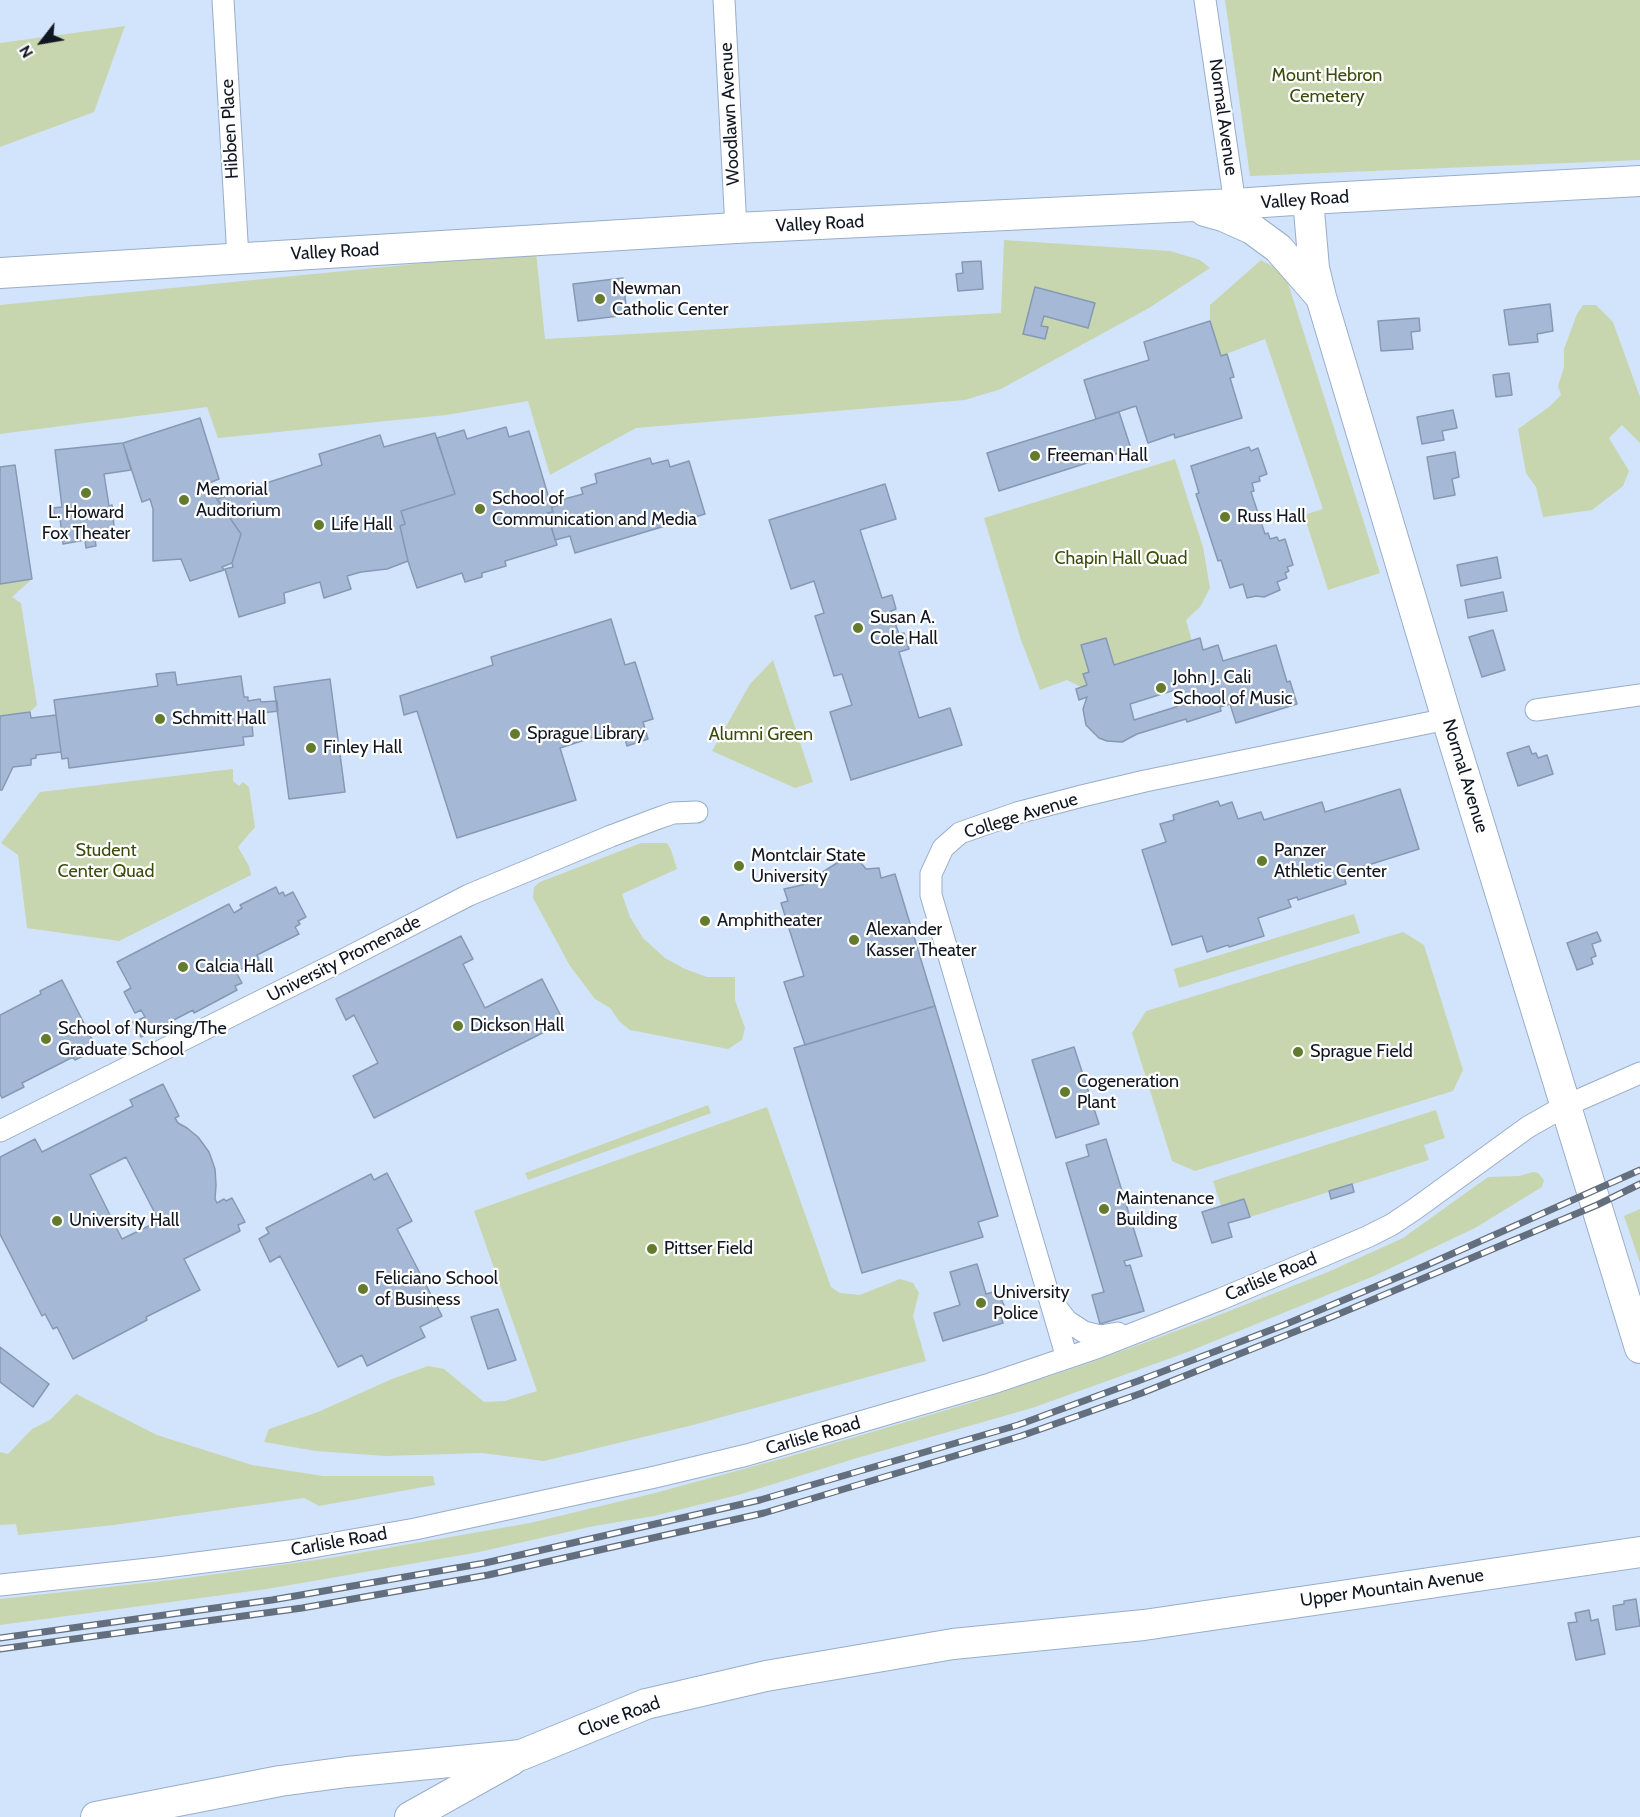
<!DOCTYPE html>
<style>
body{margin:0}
#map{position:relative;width:1640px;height:1817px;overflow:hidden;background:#d2e4fb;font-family:Cabin,sans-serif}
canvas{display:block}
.north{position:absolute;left:12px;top:12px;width:60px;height:60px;-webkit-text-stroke:4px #fff;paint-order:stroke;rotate:239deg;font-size:16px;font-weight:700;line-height:24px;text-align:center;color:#101722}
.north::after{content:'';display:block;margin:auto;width:21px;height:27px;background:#101722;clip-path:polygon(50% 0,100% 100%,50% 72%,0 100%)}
</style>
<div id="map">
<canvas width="1640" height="1817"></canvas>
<div class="north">N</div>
</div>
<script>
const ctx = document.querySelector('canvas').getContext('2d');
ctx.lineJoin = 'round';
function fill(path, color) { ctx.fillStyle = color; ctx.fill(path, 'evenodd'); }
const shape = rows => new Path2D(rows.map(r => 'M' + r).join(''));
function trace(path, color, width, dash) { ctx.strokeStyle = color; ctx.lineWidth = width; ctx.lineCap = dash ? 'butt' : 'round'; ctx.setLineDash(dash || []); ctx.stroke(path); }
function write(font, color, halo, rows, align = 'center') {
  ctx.font = font + ' Cabin,sans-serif'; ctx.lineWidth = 4.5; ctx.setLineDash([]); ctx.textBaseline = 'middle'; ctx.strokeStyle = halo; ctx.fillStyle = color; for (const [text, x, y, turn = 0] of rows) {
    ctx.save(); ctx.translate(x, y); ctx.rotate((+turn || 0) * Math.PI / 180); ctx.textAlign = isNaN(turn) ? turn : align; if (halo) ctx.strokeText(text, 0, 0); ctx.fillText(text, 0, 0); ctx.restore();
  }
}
const green = shape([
 [1225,0,1640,0,1640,160,1250,176],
 [125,26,94,112,0,147,0,43],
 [1004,240,1170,251,1200,260,1210,268,1149,308,1001,389,965,400,636,428,550,475,528,401,446,415,218,438,207,407,0,434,0,305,536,252,545,339,1001,313],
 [1261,260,1276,268,1288,283,1380,573,1328,590,1304,515,1323,509,1265,339,1221,356,1210,321,1210,305],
 [1583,305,1596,305,1613,322,1640,397,1640,443,1622,425,1609,438,1629,471,1623,486,1592,510,1543,517,1536,487,1526,473,1518,429,1549,407,1561,395,1558,386,1564,367,1564,349,1577,314],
 [1175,459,1203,547,1210,588,1200,607,1186,620,1192,641,1114,665,1106,638,1082,645,1089,672,1083,674,1087,685,1081,687,1067,680,1040,690,1021,640,984,518],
 [32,579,12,597,21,603,37,705,30,712,0,716,0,584],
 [773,660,813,782,795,788,712,751,750,684],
 [233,769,233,781,239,786,243,782,249,787,255,827,238,847,249,866,251,875,119,941,27,928,18,855,1,843,40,792],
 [641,843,667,843,671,850,677,869,622,894,630,917,643,938,665,958,685,969,707,977,735,977,735,1000,745,1028,742,1040,728,1049,630,1030,620,1022,610,1008,595,999,570,966,533,898,534,887,540,882],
 [1354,914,1360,933,1179,988,1174,969],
 [1403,932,1424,945,1463,1070,1453,1091,1195,1171,1172,1161,1132,1033,1146,1011],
 [708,1105,711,1113,528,1180,525,1173],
 [767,1107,831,1287,840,1293,860,1295,900,1279,913,1283,919,1293,913,1316,926,1361,693,1425,544,1461,482,1453,386,1456,316,1451,264,1442,269,1429,318,1412,392,1379,428,1366,444,1369,484,1402,505,1401,537,1391,474,1211],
 [1436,1110,1445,1138,1424,1145,1429,1160,1250,1217,1221,1206,1213,1181],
 [1533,1172,1538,1173,1544,1180,1542,1187,1475,1228,1374,1276,1185,1353,1032,1408,857,1458,738,1495,654,1516,594,1526,479,1552,359,1573,267,1589,0,1625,0,1599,180,1579,330,1558,530,1523,655,1493,784,1458,970,1403,1095,1361,1219,1315,1328,1272,1403,1238,1488,1177,1519,1176],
 [1640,1209,1640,1263,1624,1216],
 [76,1394,157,1435,252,1465,323,1476,433,1476,435,1485,319,1506,304,1498,114,1525,18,1535,16,1524,0,1525,0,1452,8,1454,32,1429,50,1420]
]);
const building = shape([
 [981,261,983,289,958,291,956,274,963,273,962,262,981,261],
 [623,278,627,315,578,321,573,284,623,278],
 [1035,287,1095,303,1088,328,1044,316,1041,326,1048,327,1045,339,1023,334,1035,287],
 [1550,304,1553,331,1537,334,1538,342,1509,345,1504,310,1550,304],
 [1419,318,1420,331,1411,332,1413,349,1381,351,1378,321,1419,318],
 [1210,321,1221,356,1227,354,1234,377,1230,378,1242,418,1175,438,1174,434,1148,443,1136,406,1096,419,1084,380,1149,360,1144,342,1210,321],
 [1509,373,1512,395,1496,397,1493,375,1509,373],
 [1453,410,1457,428,1442,431,1444,440,1422,444,1417,417,1453,410],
 [1119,412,1131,449,999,491,987,453,1119,412],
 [200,418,219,479,209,483,212,492,241,534,232,563,222,567,224,570,190,581,181,559,153,561,153,509,150,499,142,502,123,443,200,418],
 [506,427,509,437,529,431,553,512,547,513,557,545,505,561,506,566,482,573,482,577,465,582,462,573,417,588,408,561,400,526,405,524,401,511,455,494,437,438,464,430,467,439,506,427],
 [435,433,455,494,401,511,405,524,400,526,408,561,387,569,361,572,347,576,351,589,324,598,320,582,284,593,285,603,239,617,225,569,233,567,232,563,241,534,217,499,322,465,319,454,380,435,384,447,435,433],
 [123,443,131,470,104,474,109,506,112,505,115,537,95,539,96,546,90,547,86,548,85,540,63,544,60,518,55,518,53,508,62,507,55,450,123,443],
 [1249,447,1251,451,1258,448,1267,474,1259,477,1260,481,1252,483,1254,491,1251,492,1265,534,1268,533,1270,539,1277,537,1279,541,1285,539,1293,565,1287,567,1289,571,1285,573,1287,578,1277,582,1280,590,1264,597,1256,596,1247,598,1243,584,1230,588,1221,560,1218,561,1196,494,1199,493,1191,466,1249,447],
 [1455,452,1459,477,1452,479,1455,495,1434,499,1427,457,1455,452],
 [650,458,652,464,668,460,670,467,689,461,705,514,575,553,570,536,555,540,547,513,553,512,552,507,559,505,557,501,583,494,581,488,597,483,595,474,650,458],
 [15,465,32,579,0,584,0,467,15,465],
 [885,484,896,519,860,530,882,598,892,595,896,609,891,611,899,634,904,633,909,649,899,652,919,718,950,708,962,745,851,780,830,712,852,705,842,674,834,676,815,616,824,613,814,581,791,589,769,520,885,484],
 [1497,557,1501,578,1461,586,1457,565,1497,557],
 [1503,592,1507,611,1468,618,1465,600,1503,592],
 [611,619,625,665,635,662,653,719,643,722,648,739,627,746,622,728,560,748,576,800,457,838,417,711,404,715,400,696,493,665,491,657,611,619],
 [1493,630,1505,670,1482,677,1469,637,1493,630],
 [1106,638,1114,665,1200,638,1203,650,1218,645,1223,661,1276,645,1287,682,1290,681,1297,704,1236,723,1230,704,1220,707,1221,711,1187,722,1186,719,1137,734,1122,742,1107,741,1099,738,1086,725,1083,709,1087,697,1079,700,1076,689,1087,685,1083,674,1089,672,1081,645,1106,638],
 [1178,689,1182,705,1134,720,1130,704,1178,689],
 [175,672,177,685,241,676,244,697,248,697,248,701,260,699,261,702,277,701,278,711,262,713,263,723,252,725,253,736,243,737,244,745,69,768,68,758,62,759,54,700,158,686,156,674,175,672],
 [330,679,345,792,289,799,274,687,330,679],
 [30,712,31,718,56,715,61,752,36,755,36,758,31,759,31,765,13,767,2,790,0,790,0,716,30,712],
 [1529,746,1532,754,1536,753,1538,758,1547,755,1553,774,1518,786,1507,753,1529,746],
 [1400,789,1419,849,1343,873,1346,884,1298,900,1297,897,1288,900,1291,907,1258,918,1264,936,1229,947,1228,945,1207,952,1202,936,1172,945,1142,850,1166,842,1160,824,1174,820,1173,815,1218,801,1220,806,1232,802,1238,819,1261,812,1264,820,1322,802,1325,812,1400,789],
 [853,853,866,869,879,868,881,878,895,874,935,1006,805,1045,784,982,804,976,781,903,788,901,784,889,802,885,853,853],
 [276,887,279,894,283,892,285,896,293,892,306,917,298,921,300,924,295,927,299,934,257,955,259,960,236,972,242,983,235,986,237,990,194,1013,193,1010,141,1037,133,1022,145,1017,141,1010,135,1013,124,992,131,988,117,962,229,904,234,913,242,908,240,905,276,887],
 [1597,932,1601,941,1592,944,1596,956,1591,958,1593,964,1577,970,1567,943,1597,932],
 [461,936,473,959,463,964,485,1008,542,979,564,1022,374,1118,353,1076,378,1063,354,1015,346,1020,336,999,461,936],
 [62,980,97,1049,75,1060,73,1057,22,1083,24,1087,2,1098,0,1094,0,1015,41,994,40,991,62,980],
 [935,1006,998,1216,978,1222,983,1237,862,1273,794,1048,935,1006],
 [1074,1047,1099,1124,1056,1138,1032,1060,1074,1047],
 [163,1084,179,1116,175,1118,178,1123,187,1128,198,1137,209,1152,215,1169,216,1185,215,1199,217,1203,224,1199,226,1201,232,1198,245,1222,238,1225,240,1231,184,1259,200,1290,146,1317,147,1320,73,1359,57,1327,53,1329,45,1314,42,1316,0,1234,0,1157,35,1139,42,1152,133,1106,130,1100,163,1084],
 [126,1157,159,1221,122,1239,90,1175,126,1157],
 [1106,1139,1142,1256,1124,1261,1126,1266,1130,1265,1144,1311,1100,1324,1092,1295,1104,1292,1066,1163,1089,1156,1086,1145,1106,1139],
 [387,1173,412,1221,397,1229,442,1316,420,1327,425,1337,367,1366,362,1355,338,1367,280,1256,270,1262,259,1239,269,1233,266,1228,371,1174,374,1180,387,1173],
 [1352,1184,1354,1192,1331,1199,1329,1191,1352,1184],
 [1244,1199,1250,1217,1228,1223,1232,1237,1212,1243,1202,1212,1244,1199],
 [977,1264,986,1294,993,1292,995,1297,1002,1301,1004,1305,999,1311,1003,1323,943,1341,934,1313,960,1305,950,1272,977,1264],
 [498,1309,516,1360,488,1369,471,1317,498,1309],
 [0,1347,49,1384,33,1407,0,1382,0,1347],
 [1636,1599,1640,1626,1616,1630,1613,1606,1624,1604,1624,1601,1636,1599],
 [1589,1610,1591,1621,1598,1619,1605,1654,1576,1660,1568,1623,1577,1622,1575,1613,1589,1610]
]);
const street = shape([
 [223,0,238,258],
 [724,0,736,228],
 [1205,0,1235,204,1241,215],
 [1536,710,1640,695],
 [0,1131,345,959,469,895,611,836,656,819,673,813,697,812],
 [1053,1303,1067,1321,1084,1332,1100,1336,1118,1333],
 [1067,1358,931,895,931,874,943,848,960,833,1017,813,1082,796,1145,781,1447,719],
 [0,1585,158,1568,290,1551,415,1529,655,1477,747,1455,990,1384,1099,1347,1221,1299,1367,1237,1391,1225,1415,1209,1528,1127,1565,1106,1640,1073]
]);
const secondary = shape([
 [1308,199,1314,268,1321,297,1447,719,1640,1348],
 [1205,211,1223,216,1252,229,1278,248,1320,296],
 [0,273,736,228,1235,204,1308,199,1640,181],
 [96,1817,280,1781,347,1772,521,1755,646,1704,766,1676,953,1644,1144,1625,1640,1552],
 [410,1817,512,1760]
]);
const rail = shape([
 [0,1638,272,1600,485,1563,760,1500,1018,1425,1138,1381,1284,1325,1427,1265,1640,1170],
 [0,1649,302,1608,488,1575,764,1513,1021,1436,1142,1393,1334,1316,1597,1205,1640,1184]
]);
const markers = [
 [600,299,6,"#627b2d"],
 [1035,456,6,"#627b2d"],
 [86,493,6,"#627b2d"],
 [184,500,6,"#627b2d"],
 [480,509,6,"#627b2d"],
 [1225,517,6,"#627b2d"],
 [319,525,6,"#627b2d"],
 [858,628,6,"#627b2d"],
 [1161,688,6,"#627b2d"],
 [160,719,6,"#627b2d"],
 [515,734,6,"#627b2d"],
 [311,748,6,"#627b2d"],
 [1262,861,6,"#627b2d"],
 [739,866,6,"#627b2d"],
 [705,921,6,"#627b2d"],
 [854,940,6,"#627b2d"],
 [183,967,6,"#627b2d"],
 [458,1026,6,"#627b2d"],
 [46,1039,6,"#627b2d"],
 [1298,1052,6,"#627b2d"],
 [1065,1092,6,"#627b2d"],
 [1104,1209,6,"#627b2d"],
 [57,1221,6,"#627b2d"],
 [652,1249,6,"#627b2d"],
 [363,1289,6,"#627b2d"],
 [981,1303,6,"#627b2d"]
];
const parkNames = [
 ["Mount Hebron",1327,76],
 ["Cemetery",1327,97],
 ["Chapin Hall Quad",1121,559],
 ["Alumni Green",761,735],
 ["Student",106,851],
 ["Center Quad",106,872]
];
const streetNames = [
 ["Woodlawn Avenue",730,114,-93],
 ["Normal Avenue",1223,117,82],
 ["Hibben Place",230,129,-93],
 ["Valley Road",1305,200,-4],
 ["Valley Road",820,224,-3],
 ["Valley Road",335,252,-3],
 ["Normal Avenue",1465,776,73],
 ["College Avenue",1021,816,-17],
 ["University Promenade",344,959,-27],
 ["Carlisle Road",1271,1277,-23],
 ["Carlisle Road",813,1436,-16],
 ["Carlisle Road",339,1542,-10],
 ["Upper Mountain Avenue",1392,1588,-8],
 ["Clove Road",619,1717,-20]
];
const poiNames = [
 ["Newman",612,289],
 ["Catholic Center",612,310],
 ["Freeman Hall",1047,456],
 ["Memorial",196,490],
 ["Auditorium",196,511],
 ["School of",492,499],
 ["Communication and Media",492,520],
 ["L. Howard",86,513,"center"],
 ["Fox Theater",86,534,"center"],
 ["Russ Hall",1237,517],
 ["Life Hall",331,525],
 ["Susan A.",870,618],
 ["Cole Hall",870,639],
 ["John J. Cali",1173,678],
 ["School of Music",1173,699],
 ["Schmitt Hall",172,719],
 ["Sprague Library",527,734],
 ["Finley Hall",323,748],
 ["Panzer",1274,851],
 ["Athletic Center",1274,872],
 ["Montclair State",751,856],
 ["University",751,877],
 ["Amphitheater",717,921],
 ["Alexander",866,930],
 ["Kasser Theater",866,951],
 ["Calcia Hall",195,967],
 ["Dickson Hall",470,1026],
 ["School of Nursing/The",58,1029],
 ["Graduate School",58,1050],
 ["Sprague Field",1310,1052],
 ["Cogeneration",1077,1082],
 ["Plant",1077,1103],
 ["Maintenance",1116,1199],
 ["Building",1116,1220],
 ["University Hall",69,1221],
 ["Pittser Field",664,1249],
 ["Feliciano School",375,1279],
 ["of Business",375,1300],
 ["University",993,1293],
 ["Police",993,1314]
];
fill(green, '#c7d6af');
fill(building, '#a5b9d6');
trace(building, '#8599b5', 1.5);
trace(street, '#99adc9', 23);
trace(secondary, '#99adc9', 32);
trace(street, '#fff', 21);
trace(secondary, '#fff', 30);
trace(rail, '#636f7f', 7);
trace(rail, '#fff', 4.5, [14]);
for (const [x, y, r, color] of markers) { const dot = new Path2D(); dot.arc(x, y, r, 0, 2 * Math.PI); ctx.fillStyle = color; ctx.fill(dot); trace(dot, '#fff', 2); }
write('18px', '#3a4c0b', '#fff', parkNames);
write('18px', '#101722', '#fff', streetNames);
write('18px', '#101722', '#fff', poiNames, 'left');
</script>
